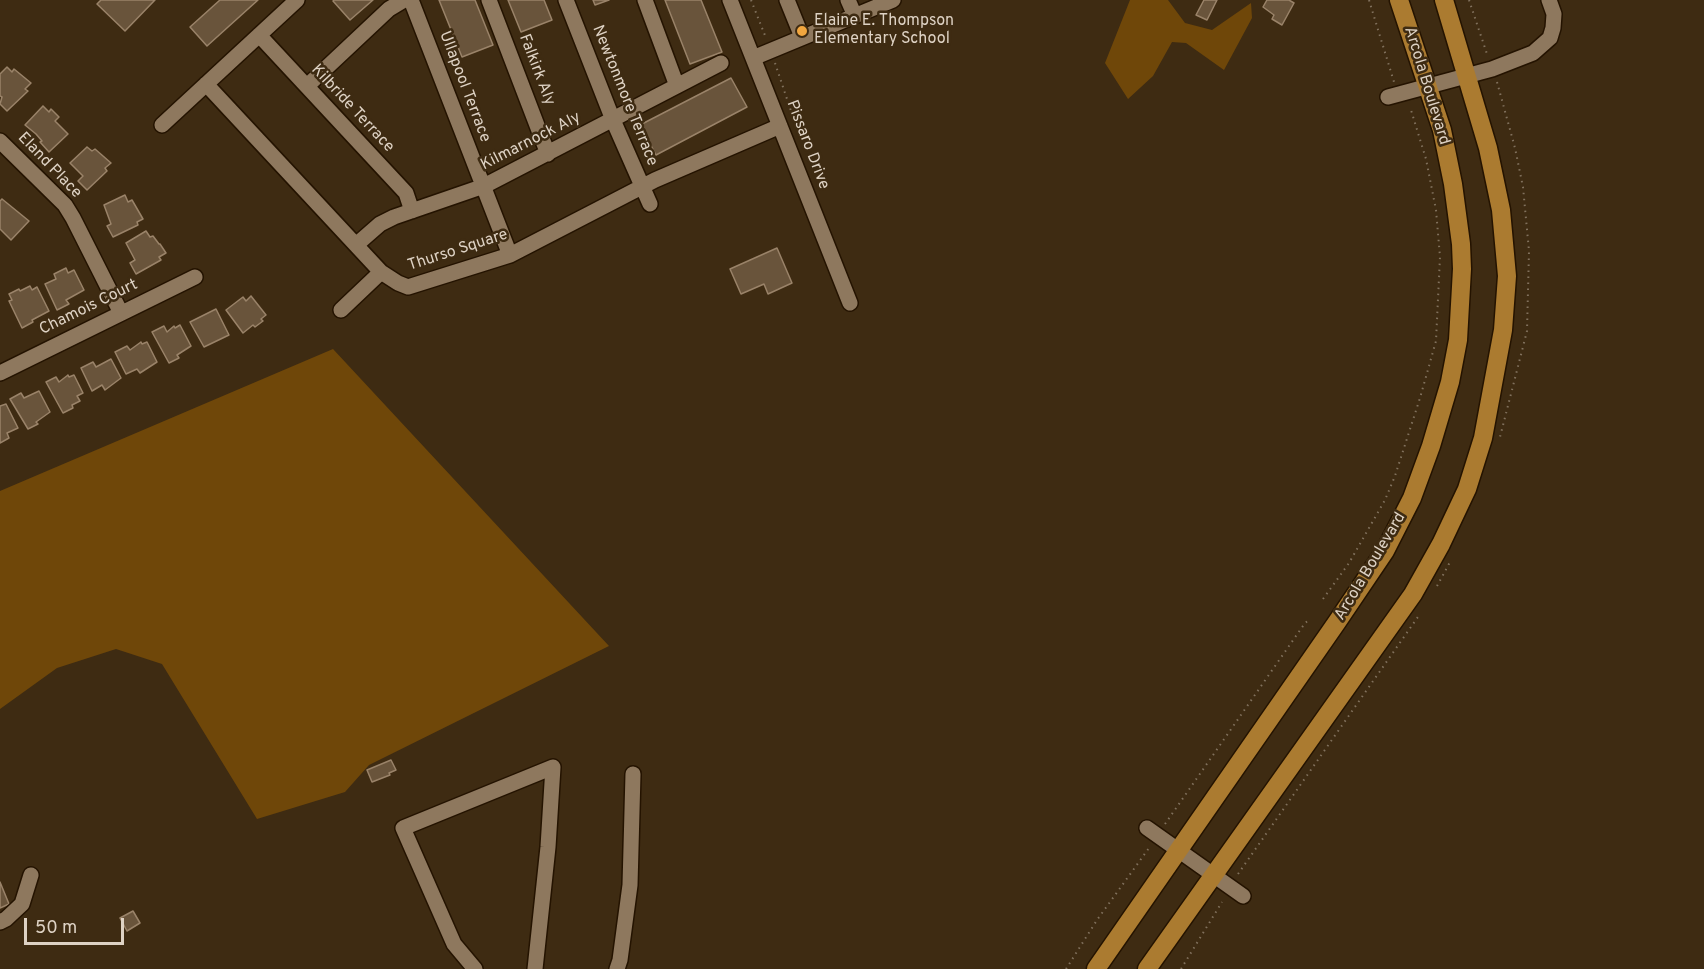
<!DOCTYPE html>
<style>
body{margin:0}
#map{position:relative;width:1704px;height:969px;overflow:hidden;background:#3e2b12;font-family:Overpass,sans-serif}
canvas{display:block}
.scale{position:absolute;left:24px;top:918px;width:100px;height:27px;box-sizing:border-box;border:3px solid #ded2c4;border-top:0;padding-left:8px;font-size:18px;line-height:21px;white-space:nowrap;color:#ded2c4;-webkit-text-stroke:4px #3e2b12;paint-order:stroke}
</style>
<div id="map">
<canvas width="1704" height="969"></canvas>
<div class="scale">50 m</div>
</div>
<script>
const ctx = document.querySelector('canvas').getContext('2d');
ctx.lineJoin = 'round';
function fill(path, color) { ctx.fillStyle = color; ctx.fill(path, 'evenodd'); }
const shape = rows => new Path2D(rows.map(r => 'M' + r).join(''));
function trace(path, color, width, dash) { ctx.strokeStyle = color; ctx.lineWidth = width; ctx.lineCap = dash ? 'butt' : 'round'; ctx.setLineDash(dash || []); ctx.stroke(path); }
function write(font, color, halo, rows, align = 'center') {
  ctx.font = font + ' Overpass,sans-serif'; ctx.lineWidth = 5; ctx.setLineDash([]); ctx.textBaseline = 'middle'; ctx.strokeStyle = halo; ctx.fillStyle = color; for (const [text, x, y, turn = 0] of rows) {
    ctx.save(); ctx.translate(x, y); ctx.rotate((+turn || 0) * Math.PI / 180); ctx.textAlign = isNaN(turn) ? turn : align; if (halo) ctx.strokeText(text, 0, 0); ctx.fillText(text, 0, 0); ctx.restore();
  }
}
const green = shape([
 [1130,0,1168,0,1185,23,1212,30,1251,3,1252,18,1224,70,1186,43,1172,42,1153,76,1128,99,1105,63],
 [333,349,609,646,369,765,345,792,257,819,162,664,116,649,57,668,0,709,0,491]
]);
const building = shape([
 [101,0,155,0,125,31,97,4,101,0],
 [220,0,258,0,207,46,190,27,220,0],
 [334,0,373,0,350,20,333,1,334,0],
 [439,0,475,0,493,45,462,57,439,0],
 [508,0,544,0,552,20,521,32,508,0],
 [593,0,609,0,595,5,593,0],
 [665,0,701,0,722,52,690,64,665,0],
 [1204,0,1217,0,1207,20,1196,15,1204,0],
 [1267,0,1289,0,1294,3,1282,25,1272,19,1274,15,1263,7,1267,0],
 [7,67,12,72,14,69,31,83,25,89,28,91,7,111,0,104,2,97,0,96,0,74,7,67],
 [731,78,747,107,656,155,640,125,731,78],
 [43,106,49,112,51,109,59,117,55,121,68,134,49,152,40,142,42,141,36,134,25,125,43,106],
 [87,147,92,151,95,149,111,163,105,168,107,171,87,190,78,181,83,176,70,163,87,147],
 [125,195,128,202,132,200,143,219,137,222,138,225,113,237,107,226,111,224,104,205,125,195],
 [2,199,29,221,11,240,0,229,0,201,2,199],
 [146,231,150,237,153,236,159,244,160,244,166,253,159,257,161,260,136,274,130,263,135,260,126,243,146,231],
 [777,248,792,283,768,294,764,284,741,294,730,269,777,248],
 [66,268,68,273,74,270,84,290,66,300,69,304,57,310,45,284,56,279,54,274,66,268],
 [30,286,32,290,37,287,49,311,32,320,33,322,22,328,9,301,12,300,9,294,19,289,20,291,30,286],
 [251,296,266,315,261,319,263,321,255,327,253,325,243,333,226,310,243,297,246,301,251,296],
 [216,309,229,335,204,347,190,322,216,309],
 [180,325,191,346,177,355,179,358,169,363,152,332,164,326,167,332,174,326,175,328,180,325],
 [141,342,142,344,147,342,157,362,140,373,137,369,126,374,115,352,127,346,130,350,141,342],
 [111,359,121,378,105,390,102,385,92,391,81,368,93,362,96,367,111,359],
 [68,375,69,377,74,375,83,393,77,396,80,401,72,405,73,408,63,413,46,382,56,377,59,382,68,375],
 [39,391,50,412,36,422,38,424,28,429,10,399,21,393,24,398,39,391],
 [6,404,18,428,7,433,9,438,0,443,0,406,6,404],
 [391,760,396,770,389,773,390,775,372,782,367,770,391,760],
 [0,882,9,904,0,908,0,882],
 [133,911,140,923,127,931,120,918,133,911]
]);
const path = shape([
 [751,0,766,38],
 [1369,0,1394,82],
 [1469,0,1487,54],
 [775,63,796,126],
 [1497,82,1515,148,1523,187,1529,251,1527,331,1500,437],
 [1437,586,1450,562],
 [1323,599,1349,563,1385,500,1395,476,1420,398,1436,341,1440,257,1436,210,1426,159,1411,110],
 [1165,824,1305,623,1309,620],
 [1238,874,1420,614],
 [1066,969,1097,920,1149,848],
 [1181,969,1222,902]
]);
const minor = shape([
 [411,0,510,255],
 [489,0,548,154],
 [566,0,613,120,650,204],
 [645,0,677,86],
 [730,0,850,303],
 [787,0,802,37],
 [848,0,855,16],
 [259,35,406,193,412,211],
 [753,58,893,0],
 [206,84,381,272,398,283,408,287,510,255,655,180,780,126],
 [307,86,389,9,404,0],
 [1388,97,1492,69,1533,53,1550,38,1553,28,1554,14,1549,0],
 [162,125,297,0],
 [0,141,65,205,73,218,121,313],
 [356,245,380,224,394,217,484,186,721,63],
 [341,310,381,272],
 [0,373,195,277],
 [1147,828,1243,896],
 [0,922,6,919,22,904,31,875],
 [475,969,454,944,403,828,553,767,548,847,535,969],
 [617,969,620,960,630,885,633,774]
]);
const major = shape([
 [1096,969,1337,622,1385,551,1412,498,1431,446,1450,382,1458,340,1462,269,1461,244,1453,184,1442,130,1399,0],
 [1147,969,1413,594,1441,544,1467,489,1483,438,1503,330,1507,276,1501,210,1488,148,1444,0]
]);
const markers = [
 [802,31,6,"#f1a63f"]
];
const poiNames = [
 ["Elaine E. Thompson",814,22],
 ["Elementary School",814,40]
];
const streetNames = [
 ["Falkirk Aly",536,70,69],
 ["Arcola Boulevard",1426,86,73],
 ["Ullapool Terrace",464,87,69],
 ["Newtonmore Terrace",624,96,68],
 ["Kilbride Terrace",352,109,47],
 ["Kilmarnock Aly",531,142,-27],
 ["Pissaro Drive",807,145,69],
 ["Eland Place",49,166,46],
 ["Thurso Square",458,251,-18],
 ["Chamois Court",89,308,-26],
 ["Arcola Boulevard",1371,567,-59]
];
fill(green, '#6f4709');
fill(building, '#69543b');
trace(building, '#9a8369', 1.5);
trace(minor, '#241300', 18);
trace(major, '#241300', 21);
trace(path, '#81715d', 2, [1.5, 4.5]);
trace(minor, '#8e785e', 15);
trace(major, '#ab7b30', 18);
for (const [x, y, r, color] of markers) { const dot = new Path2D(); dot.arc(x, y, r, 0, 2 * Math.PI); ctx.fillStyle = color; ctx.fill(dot); trace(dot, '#3e2b12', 2); }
write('16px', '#ded2c4', '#3e2b12', poiNames, 'left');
write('16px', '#ded2c4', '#3e2b12', streetNames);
</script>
